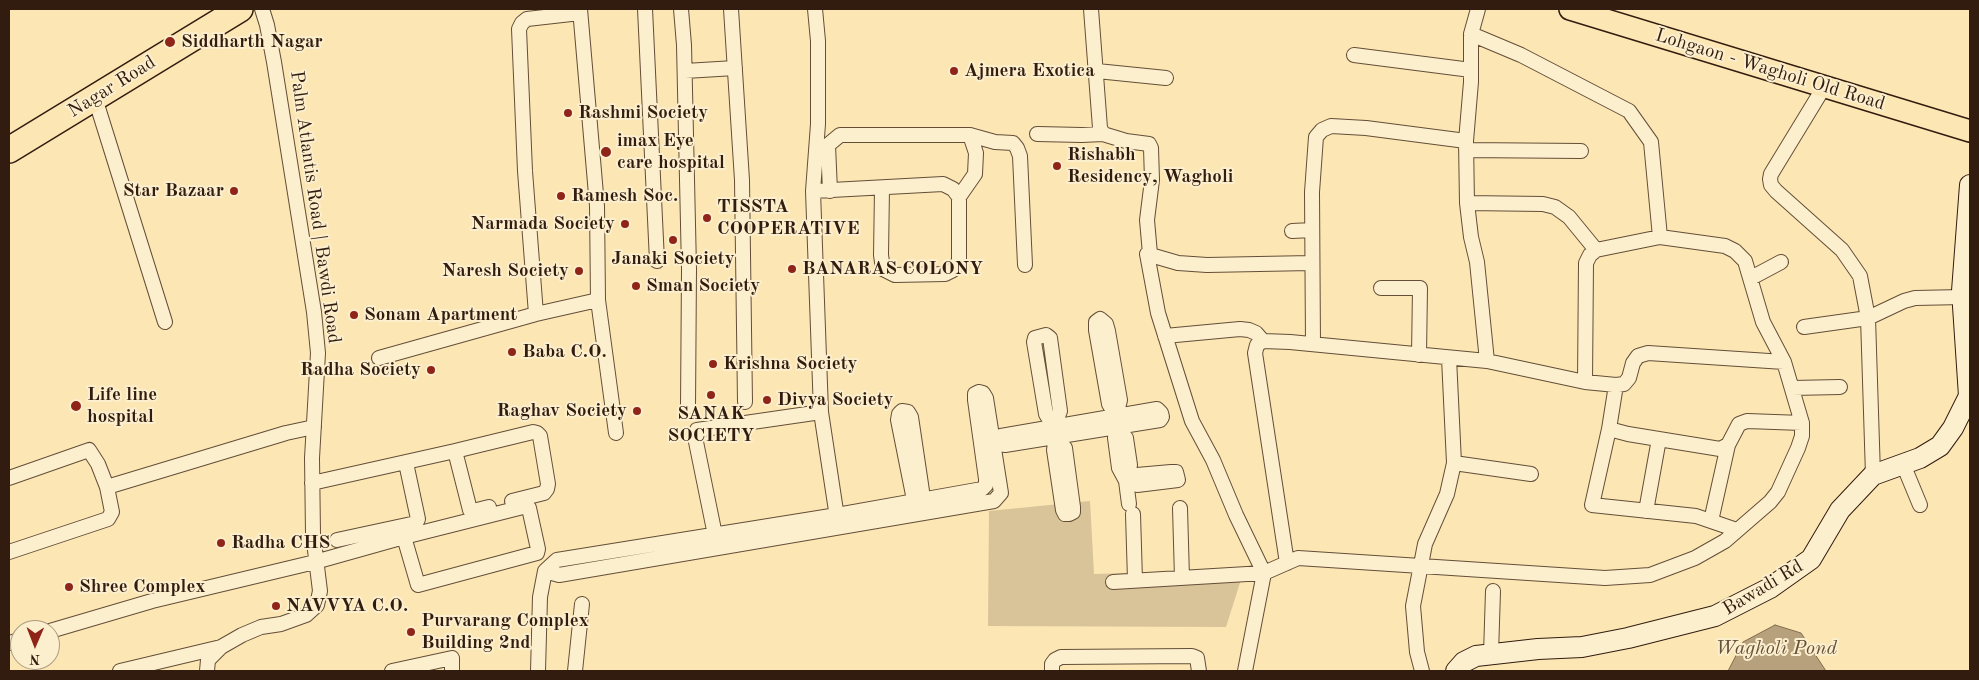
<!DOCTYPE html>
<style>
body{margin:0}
#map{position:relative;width:1979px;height:680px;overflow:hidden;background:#fbe6b4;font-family:"Old Standard TT",serif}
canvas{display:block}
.frame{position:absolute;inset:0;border:10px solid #321b0f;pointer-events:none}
.north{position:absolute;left:10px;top:620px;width:50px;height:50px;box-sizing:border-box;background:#fcefce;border:1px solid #ab9a82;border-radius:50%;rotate:181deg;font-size:14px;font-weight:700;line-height:20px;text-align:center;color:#321b0f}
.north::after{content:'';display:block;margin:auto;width:18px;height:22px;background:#8f2418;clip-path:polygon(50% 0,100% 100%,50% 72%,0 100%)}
</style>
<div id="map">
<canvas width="1979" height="680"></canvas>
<div class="frame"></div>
<div class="north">N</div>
</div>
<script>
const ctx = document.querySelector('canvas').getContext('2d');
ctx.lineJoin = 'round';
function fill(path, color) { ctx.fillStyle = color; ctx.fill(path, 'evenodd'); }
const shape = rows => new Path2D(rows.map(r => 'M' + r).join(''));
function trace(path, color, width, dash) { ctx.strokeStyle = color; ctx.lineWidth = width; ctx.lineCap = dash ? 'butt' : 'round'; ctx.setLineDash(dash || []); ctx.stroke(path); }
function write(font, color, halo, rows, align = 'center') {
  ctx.font = font + ' "Old Standard TT",serif'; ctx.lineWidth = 4; ctx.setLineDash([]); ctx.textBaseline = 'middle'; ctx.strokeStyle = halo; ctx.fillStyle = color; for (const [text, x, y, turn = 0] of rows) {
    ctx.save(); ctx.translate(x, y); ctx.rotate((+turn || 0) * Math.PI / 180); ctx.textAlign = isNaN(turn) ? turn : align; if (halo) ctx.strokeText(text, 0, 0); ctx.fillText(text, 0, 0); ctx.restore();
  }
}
const green = shape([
 [1090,501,1094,574,1244,570,1226,627,988,626,989,511]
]);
const water = shape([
 [1775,625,1801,633,1826,671,1728,671,1743,642,1775,625]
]);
const street = shape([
 [580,9,597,206,598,300,616,433],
 [645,9,657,261],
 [681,9,684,45,689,269,688,407],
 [731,9,742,180,745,402],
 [815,9,818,41,818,124,813,191,821,412,838,524],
 [1091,9,1100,128,1103,134,1126,141,1149,144,1151,148,1152,180,1147,220,1150,254],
 [1471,34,1478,9],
 [1354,55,1471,70],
 [685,71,735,68],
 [1097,71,1166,78],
 [1824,87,1771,174,1770,179,1771,185,1776,191,1842,250,1860,276,1868,318,1873,475],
 [95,98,165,322],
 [1037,134,1082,135,1103,134],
 [970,135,995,142,1013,143,1017,148,1020,156,1025,265],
 [1466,150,1581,151],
 [813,191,943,184,953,189,959,197,959,261,953,270,945,274,895,275,883,269,881,255,882,189],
 [830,191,828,145,840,135,970,135,976,153,975,174,959,197],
 [1467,203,1543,204,1555,207,1569,217,1596,250],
 [1292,231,1312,230],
 [1751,278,1781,262],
 [1381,288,1420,288,1419,355],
 [536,314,525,171,519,29,522,23,527,19,580,13],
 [1804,327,1868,318,1904,301,1915,298,1963,297],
 [1165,336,1240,329,1249,330,1256,333,1263,341],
 [1313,344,1312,192,1316,137,1322,130,1331,126,1366,128,1466,141],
 [379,358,536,314,598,300],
 [1585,382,1616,385,1624,384,1629,378,1633,363,1638,356,1648,353,1784,362],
 [1792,388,1840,387],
 [979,392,983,393,986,398,1001,493,994,501,559,575,545,571,557,560,837,515,982,489,986,485,986,479,975,400,975,394,979,392],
 [1116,416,1109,404,1096,330,1096,322,1100,319,1106,324,1108,331,1120,400,1116,416,1117,427,1115,438,1119,468,1126,481,1130,465,1126,438,1117,427],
 [1054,427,1060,411,1050,338,1046,335,1035,338,1034,342,1046,414,1054,427,1056,437,1054,450,1063,510,1065,514,1069,514,1073,512,1073,507,1065,448,1056,437],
 [1609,429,1616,385],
 [985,444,993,442,1001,436,1157,409,1161,413,1162,417,1160,420,1005,445,993,442],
 [455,451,533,432,537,433,540,436,548,484,547,489,544,493,512,501],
 [1454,463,1531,474],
 [1903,464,1920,505],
 [1171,472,1176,472,1178,480,1137,485,1126,481,1137,475,1171,472],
 [9,478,89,450,98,464,107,487,112,512,108,519,9,552],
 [1126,481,1129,504],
 [312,483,455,451,470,510,473,511,489,507],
 [107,487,286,433,314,427],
 [918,500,922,491,911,417,908,412,902,411,899,414,898,420,913,495,918,500,920,508],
 [1180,508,1182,578],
 [1646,511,1659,439],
 [1133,514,1135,580],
 [1711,521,1728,445],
 [1737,530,1696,516,1592,505,1609,429,1628,434,1720,449,1728,445,1739,424,1747,421,1802,423],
 [715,535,695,437,697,430,821,412],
 [337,540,416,523,418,519,406,463],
 [1287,563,1255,353,1257,345,1263,341,1290,342,1487,361,1585,382,1586,263,1590,255,1596,250,1660,237],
 [1113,582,1264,573,1298,558,1605,578,1650,575,1695,558,1725,541,1770,502,1778,492,1798,448,1802,436,1802,423,1784,362,1763,322,1745,261,1735,251,1725,246,1660,237,1651,142,1629,111,1521,55,1471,34,1471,82,1466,141,1467,203,1471,237,1477,262,1487,361],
 [50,631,152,601,315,562,404,537,527,506,529,508,538,549,537,553,418,585,404,537],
 [9,643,20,640],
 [1491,654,1493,591],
 [120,671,221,647],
 [207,671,208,660,221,647,242,635,261,627,281,624,306,615,317,605,320,591,313,534,312,458,318,353,314,312,274,62,267,25,262,9],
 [392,671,452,658,452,671],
 [538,671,540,597,545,571],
 [575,671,582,604],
 [1052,671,1052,664,1055,660,1061,657,1192,656,1197,658,1199,671],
 [1245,671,1264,573,1236,515,1213,460,1192,421,1158,313,1147,254,1178,263,1207,265,1311,263],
 [1422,671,1417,652,1413,606,1425,544,1447,494,1454,463,1449,358]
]);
const secondary = shape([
 [1456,671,1464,662,1476,656,1538,649,1582,647,1628,638,1715,616,1770,588,1811,559,1840,510,1873,475,1920,458,1940,446,1953,428,1969,396,1962,291,1970,185]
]);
const primary = shape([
 [1570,9,1970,131]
]);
const highway = shape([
 [9,150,240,9]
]);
const markers = [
 [170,42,6,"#8f2418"],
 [954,71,5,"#8f2418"],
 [568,113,5,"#8f2418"],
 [606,152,6,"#8f2418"],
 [1057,166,5,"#8f2418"],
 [234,191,5,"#8f2418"],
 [561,196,5,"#8f2418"],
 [707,218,5,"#8f2418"],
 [625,224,5,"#8f2418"],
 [673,240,5,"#8f2418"],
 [792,269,5,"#8f2418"],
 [579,271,5,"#8f2418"],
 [636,286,5,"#8f2418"],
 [354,315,5,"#8f2418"],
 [512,352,5,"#8f2418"],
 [713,364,5,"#8f2418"],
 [431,370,5,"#8f2418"],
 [711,395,5,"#8f2418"],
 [767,400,5,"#8f2418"],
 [76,406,6,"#8f2418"],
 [637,411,5,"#8f2418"],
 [221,543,5,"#8f2418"],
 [69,587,5,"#8f2418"],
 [276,606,5,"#8f2418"],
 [411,632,5,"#8f2418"]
];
const poiNames = [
 ["Siddharth Nagar",181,42],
 ["Ajmera Exotica",964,71],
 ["Rashmi Society",578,113],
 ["imax Eye",617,141],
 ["care hospital",617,163],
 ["Rishabh",1067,155],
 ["Residency, Wagholi",1067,177],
 ["Star Bazaar",224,191,"right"],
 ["Ramesh Soc.",571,196],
 ["TISSTA",717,207],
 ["COOPERATIVE",717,229],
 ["Narmada Society",615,224,"right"],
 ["Janaki Society",673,259,"center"],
 ["BANARAS COLONY",802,269],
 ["Naresh Society",569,271,"right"],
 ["Sman Society",646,286],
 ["Sonam Apartment",364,315],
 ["Baba C.O.",522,352],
 ["Krishna Society",723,364],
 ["Radha Society",421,370,"right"],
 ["Life line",87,395],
 ["hospital",87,417],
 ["Divya Society",777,400],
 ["Raghav Society",627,411,"right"],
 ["SANAK",711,414,"center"],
 ["SOCIETY",711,436,"center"],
 ["Radha CHS",231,543],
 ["Shree Complex",79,587],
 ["NAVVYA C.O.",286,606],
 ["Purvarang Complex",421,621],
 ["Building 2nd",421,643]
];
const streetNames = [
 ["Lohgaon - Wagholi Old Road",1770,70,17],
 ["Nagar Road",112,87,-32],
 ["Palm Atlantis Road | Bawdi Road",315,207,82],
 ["Bawadi Rd",1763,588,-31]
];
const waterNames = [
 ["Wagholi Pond",1776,649]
];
fill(green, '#d9c398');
fill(water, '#b7a17c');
trace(water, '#826b50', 1);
trace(street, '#644e38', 16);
trace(secondary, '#321b0f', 22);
trace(primary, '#321b0f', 24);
trace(highway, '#321b0f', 28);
trace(street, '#fcefce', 14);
trace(secondary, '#fcefce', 20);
trace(primary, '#fbe6b4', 21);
trace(highway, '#fbe6b4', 25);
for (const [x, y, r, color] of markers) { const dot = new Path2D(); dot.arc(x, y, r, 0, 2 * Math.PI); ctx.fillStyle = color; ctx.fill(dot); trace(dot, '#fcefce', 2); }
write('bold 19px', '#321b0f', '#fcefce', poiNames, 'left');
write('19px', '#321b0f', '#fcefce', streetNames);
write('italic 20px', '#67513b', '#fcefce', waterNames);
</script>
